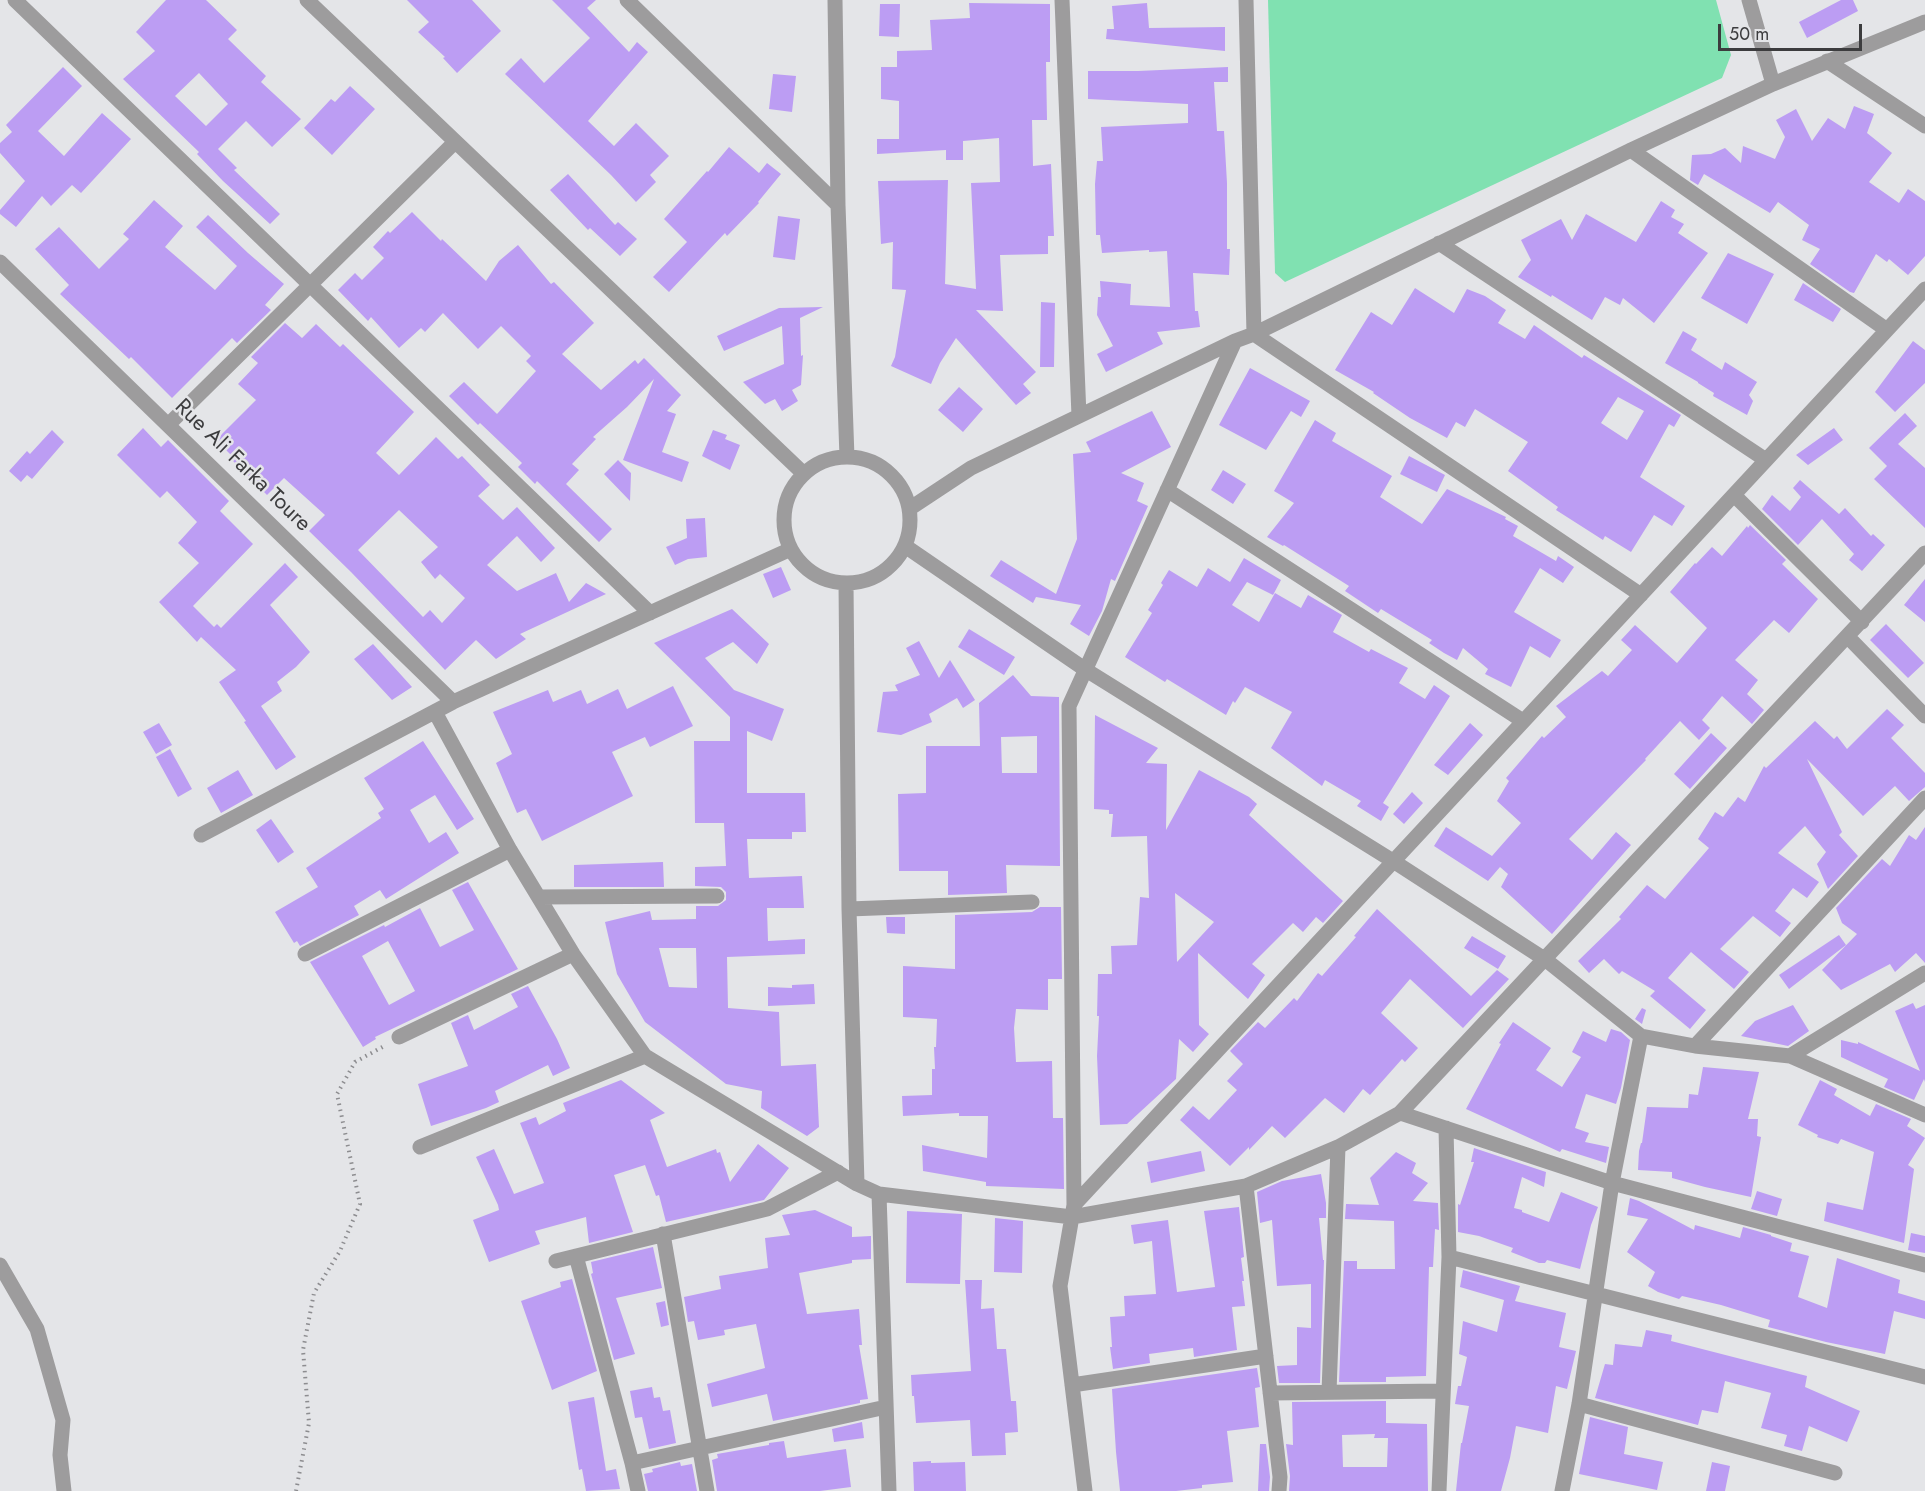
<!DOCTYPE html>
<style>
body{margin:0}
#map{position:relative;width:1925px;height:1491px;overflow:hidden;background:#e4e5e8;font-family:Jost,sans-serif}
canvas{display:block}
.scale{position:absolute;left:1718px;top:24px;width:144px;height:27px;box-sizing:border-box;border:3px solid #3c3c3e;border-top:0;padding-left:8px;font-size:18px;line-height:21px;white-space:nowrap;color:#3c3c3e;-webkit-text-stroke:4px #e4e5e8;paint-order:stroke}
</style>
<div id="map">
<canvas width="1925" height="1491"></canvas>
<div class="scale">50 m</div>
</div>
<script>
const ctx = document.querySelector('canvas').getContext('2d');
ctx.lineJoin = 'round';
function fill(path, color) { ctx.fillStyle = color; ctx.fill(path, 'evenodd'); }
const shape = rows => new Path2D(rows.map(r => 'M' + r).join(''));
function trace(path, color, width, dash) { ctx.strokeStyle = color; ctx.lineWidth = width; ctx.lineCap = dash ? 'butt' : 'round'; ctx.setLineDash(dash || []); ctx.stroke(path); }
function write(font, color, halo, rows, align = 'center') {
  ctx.font = font + ' Jost,sans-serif'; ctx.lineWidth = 5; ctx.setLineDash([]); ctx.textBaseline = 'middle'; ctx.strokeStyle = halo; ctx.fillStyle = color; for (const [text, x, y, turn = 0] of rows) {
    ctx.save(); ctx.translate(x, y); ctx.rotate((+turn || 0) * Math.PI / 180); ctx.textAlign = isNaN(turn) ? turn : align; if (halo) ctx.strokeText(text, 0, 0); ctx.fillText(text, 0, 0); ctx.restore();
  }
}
const green = shape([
 [1268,0,1716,0,1731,55,1722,78,1285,282,1275,273]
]);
const building = shape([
 [166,0,206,0,237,30,228,39,266,76,261,82,301,119,272,147,246,121,218,149,237,168,234,170,280,214,270,224,223,181,197,154,199,152,123,79,155,51,136,32],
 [199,73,228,104,206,126,175,96],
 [407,0,472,0,501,31,457,73,443,58,445,57,418,32,429,22],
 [552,0,596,0,587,8,629,52,637,42,648,52,588,121,614,146,636,123,669,156,650,175,656,182,636,202,611,175,505,74,521,58,544,83,590,38],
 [1841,0,1853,0,1858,11,1807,38,1799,22],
 [969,3,1050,4,1050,62,1046,62,1047,120,1032,120,1033,166,1051,164,1054,236,1048,236,1048,254,1000,255,1003,311,976,310,1036,372,1023,384,1031,393,1016,405,956,338,940,363,931,384,891,366,895,357,906,290,892,289,893,242,881,244,878,181,948,180,945,284,976,289,971,183,1000,182,999,138,963,141,963,160,946,160,946,150,877,154,877,139,899,139,899,101,881,99,881,67,897,67,897,51,932,50,930,20,970,18],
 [1147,3,1149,28,1225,27,1225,51,1106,39,1107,29,1114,29,1112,6],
 [880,4,900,4,899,37,879,36],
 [63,67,82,86,38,131,64,156,102,113,131,139,81,193,72,185,51,206,42,196,16,227,0,214,0,210,25,181,0,153,0,143,12,132,6,125],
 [1228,67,1228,82,1214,82,1217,131,1224,131,1227,183,1227,249,1230,249,1229,275,1193,273,1195,311,1198,311,1200,327,1157,332,1163,344,1106,372,1097,354,1113,346,1097,315,1098,297,1101,297,1100,281,1131,284,1130,305,1170,307,1167,251,1149,252,1149,250,1102,253,1100,235,1096,235,1095,184,1097,161,1103,161,1101,127,1188,123,1188,104,1088,99,1088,71,1138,71],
 [773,74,796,76,792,112,769,109],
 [350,86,375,109,332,155,304,128,331,99,335,102],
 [1854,106,1874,114,1867,133,1892,153,1869,182,1899,203,1908,189,1925,201,1925,256,1908,275,1889,259,1887,262,1876,254,1854,293,1850,292,1810,264,1820,249,1802,240,1809,225,1778,202,1770,213,1704,174,1698,185,1690,180,1692,155,1711,154,1725,148,1741,163,1743,146,1775,159,1785,137,1776,120,1796,109,1812,141,1828,118,1845,129],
 [729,147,759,173,767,163,781,174,758,202,759,203,727,236,725,233,669,292,653,277,687,242,664,219,707,171,708,172],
 [568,174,615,225,618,222,637,239,620,256,590,228,588,230,550,190],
 [154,200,183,226,165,247,215,290,237,266,196,227,208,215,248,253,284,284,265,305,271,310,237,343,232,338,172,398,131,357,129,359,60,294,69,285,35,249,59,227,99,269,129,239,123,234],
 [1661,201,1675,210,1671,217,1684,224,1678,233,1708,253,1654,323,1623,298,1620,305,1605,297,1592,320,1552,295,1551,297,1518,277,1531,260,1521,240,1561,219,1572,240,1586,214,1636,242],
 [412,212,441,241,442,239,486,281,499,261,518,245,551,284,554,282,594,323,562,354,601,390,635,360,638,364,644,358,681,395,667,411,676,414,662,452,689,462,682,482,623,460,654,379,627,407,593,437,596,439,572,464,579,470,566,484,612,529,599,542,537,481,535,484,518,467,522,463,480,423,478,425,449,396,464,382,497,414,536,371,526,361,531,356,501,326,478,349,443,313,425,332,421,328,399,348,371,317,368,321,338,290,355,273,362,280,384,258,373,247,388,231,390,233],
 [778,216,800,219,795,260,773,257],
 [1728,253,1774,274,1747,324,1701,298],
 [1803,283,1841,309,1833,322,1794,300],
 [1415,288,1454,313,1467,289,1485,296,1506,310,1498,323,1525,339,1534,325,1582,358,1584,355,1681,415,1674,427,1669,424,1640,477,1685,506,1672,526,1654,515,1631,552,1605,536,1603,540,1556,510,1558,507,1508,471,1528,442,1475,409,1465,427,1456,422,1447,438,1410,418,1373,393,1374,392,1335,370,1371,312,1392,325],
 [1618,397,1644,411,1627,440,1601,423],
 [1041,302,1055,303,1054,367,1040,367],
 [823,307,800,318,801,356,803,355,801,385,792,390,798,401,782,411,775,399,765,404,743,382,784,364,782,326,724,351,717,336,779,308],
 [285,323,302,338,316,324,340,347,343,344,414,412,376,453,399,475,436,437,458,459,462,456,490,485,478,496,503,520,517,507,555,548,541,562,517,536,487,565,517,591,556,573,569,602,586,583,606,594,520,634,526,639,496,659,476,640,445,670,351,572,309,531,325,515,284,478,267,495,232,460,234,458,216,440,256,400,238,384,258,363,251,357],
 [399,510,438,547,421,562,435,579,440,574,465,598,442,623,430,610,423,617,358,550],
 [1683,331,1697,339,1691,350,1722,370,1725,362,1757,382,1749,395,1753,401,1747,415,1713,396,1714,393,1698,383,1698,382,1665,363],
 [1913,341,1925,350,1925,383,1895,412,1875,392],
 [1250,368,1310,401,1301,417,1291,411,1266,450,1219,425],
 [959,387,983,409,963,432,938,410],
 [1152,411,1171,447,1121,473,1144,483,1137,501,1148,506,1115,581,1111,579,1102,611,1089,636,1070,624,1081,605,1036,597,1033,603,990,576,1001,560,1056,594,1077,539,1073,454,1091,452,1086,442],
 [1905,413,1917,426,1898,444,1925,468,1925,528,1874,479,1887,466,1869,448],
 [1315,420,1336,433,1332,441,1392,476,1380,497,1422,524,1447,489,1506,517,1505,519,1518,526,1513,536,1556,561,1558,556,1574,567,1563,583,1540,568,1514,612,1561,640,1550,658,1530,646,1511,687,1485,674,1488,669,1463,648,1457,660,1444,653,1429,643,1432,640,1381,609,1378,613,1345,591,1349,586,1284,545,1283,546,1267,537,1294,503,1274,491],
 [143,428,161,447,168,440,229,501,220,511,253,544,193,606,214,627,217,624,221,628,285,563,298,577,270,605,310,652,296,667,277,682,282,691,261,706,296,757,276,770,244,722,246,721,219,682,236,670,201,637,197,642,159,602,199,563,178,543,197,522,167,491,160,498,117,455],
 [1834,428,1843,440,1808,465,1796,455],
 [52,430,64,442,32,479,27,475,21,482,9,471,27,451,30,454],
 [713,430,727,435,725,439,740,445,730,470,702,456],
 [1409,456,1445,475,1437,492,1400,474],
 [618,460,631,473,630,501,604,474],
 [1223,470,1246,484,1233,504,1211,490],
 [1800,480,1839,514,1845,508,1871,536,1873,534,1885,545,1862,571,1849,560,1854,554,1822,519,1798,545,1762,509,1772,495,1790,511,1801,497,1793,488],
 [705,518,707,557,688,559,675,565,666,547,687,538,686,519],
 [1750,525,1786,560,1782,564,1818,599,1789,633,1774,620,1735,660,1758,680,1747,694,1764,710,1752,724,1722,696,1702,720,1710,728,1699,740,1680,721,1645,759,1646,760,1569,839,1592,860,1616,832,1631,845,1552,934,1501,887,1508,874,1500,867,1488,881,1434,846,1446,827,1492,856,1521,823,1497,801,1509,781,1506,778,1542,736,1544,738,1566,717,1556,706,1602,671,1608,676,1632,650,1621,640,1635,625,1677,663,1707,628,1670,592,1695,563,1696,564,1712,547,1722,556,1747,526,1748,528],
 [1244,558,1281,580,1273,595,1247,582,1232,605,1259,622,1275,593,1301,608,1308,595,1342,615,1333,632,1369,652,1371,649,1408,668,1399,683,1425,699,1434,685,1450,696,1383,803,1389,807,1381,821,1357,806,1361,801,1325,780,1322,786,1271,748,1292,712,1245,687,1235,703,1233,701,1226,715,1167,679,1165,682,1125,657,1152,613,1148,610,1163,585,1161,583,1169,570,1197,587,1208,568,1230,582],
 [781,567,791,590,773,598,763,574],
 [1925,579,1925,622,1904,605],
 [732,609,769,644,757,664,733,642,705,658,734,690,784,709,772,741,747,731,747,793,805,793,806,832,792,832,792,839,747,839,749,878,802,876,804,908,767,908,768,941,805,939,805,954,727,957,728,1008,779,1012,781,1066,816,1064,819,1127,807,1136,761,1108,762,1091,726,1084,645,1022,617,974,605,922,650,911,652,920,696,919,696,906,718,906,726,900,726,892,721,887,695,886,695,867,726,866,724,823,695,823,694,741,730,741,730,717,654,643],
 [659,948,696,948,697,988,669,987],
 [1886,624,1924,663,1908,678,1870,640],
 [969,629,1015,657,1004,675,958,647],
 [919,641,939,678,950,660,975,700,963,708,957,698,929,714,932,722,901,735,877,732,883,692,898,691,895,685,920,675,906,648],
 [373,644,412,687,392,700,354,659],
 [1013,675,1031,696,1059,697,1060,866,1006,865,1007,893,948,895,948,871,899,871,898,794,926,793,926,746,980,746,979,703],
 [1037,736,1037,773,1002,773,1001,737],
 [673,686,693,726,650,747,645,737,612,752,633,796,542,841,526,809,517,813,496,763,512,754,493,712,548,690,553,702,581,690,587,704,618,689,627,709],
 [1887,709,1904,725,1891,738,1925,773,1925,787,1909,801,1895,786,1863,816,1807,759,1842,832,1839,835,1858,856,1828,889,1817,864,1826,852,1805,826,1778,853,1819,882,1807,898,1793,888,1775,911,1791,923,1780,937,1753,916,1720,949,1749,972,1734,989,1691,952,1668,978,1706,1010,1690,1029,1650,996,1655,991,1622,971,1619,974,1604,959,1589,973,1578,961,1621,919,1619,917,1647,885,1665,899,1709,848,1698,839,1715,812,1723,817,1738,797,1745,802,1764,766,1766,768,1815,721,1834,739,1837,736,1847,749],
 [1095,715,1158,748,1146,763,1167,764,1166,830,1199,770,1249,797,1257,804,1249,815,1343,901,1323,923,1316,917,1303,932,1293,923,1252,964,1265,975,1248,999,1198,953,1199,1025,1209,1034,1193,1052,1179,1039,1176,1079,1127,1124,1100,1125,1097,1056,1099,1016,1097,1016,1098,974,1112,974,1111,946,1137,945,1140,897,1149,898,1147,836,1111,837,1113,814,1109,814,1109,810,1094,809],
 [1175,893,1214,922,1177,962],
 [159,723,172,745,156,754,143,732],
 [1470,723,1483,735,1448,775,1434,765],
 [1711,733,1727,748,1690,789,1674,774],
 [423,741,474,819,457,830,435,795,410,810,429,843,446,832,459,853,386,899,380,890,354,906,359,915,300,946,297,941,294,943,275,912,318,887,306,868,381,818,378,813,384,809,364,778],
 [170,749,192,789,178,797,156,757],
 [238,770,253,795,221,813,207,788],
 [1412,792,1423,803,1404,824,1393,814],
 [271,819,294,852,278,863,256,830],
 [1925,827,1925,963,1916,953,1895,972,1890,964,1841,990,1822,970,1857,934,1842,923,1836,908,1882,859,1890,866,1909,835,1916,840],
 [663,862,664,887,574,887,574,865],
 [468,882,518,969,375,1037,376,1039,363,1047,310,962,384,925,385,927,420,908,440,947,474,930,452,890],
 [388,941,415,991,389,1005,362,956],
 [1040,907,1061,907,1062,979,1048,979,1048,1010,1016,1009,1014,1028,1016,1062,1052,1061,1053,1118,1063,1118,1064,1189,986,1186,986,1182,923,1171,922,1145,987,1158,988,1116,959,1116,959,1113,903,1116,902,1096,932,1095,932,1069,935,1069,934,1047,936,1047,937,1019,903,1017,903,966,955,969,955,915,1032,912],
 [1377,909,1471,996,1497,970,1509,979,1463,1028,1410,979,1381,1013,1418,1048,1405,1062,1402,1059,1370,1095,1363,1089,1344,1113,1325,1098,1285,1138,1272,1126,1249,1150,1249,1147,1230,1166,1180,1120,1193,1106,1209,1120,1237,1090,1227,1081,1243,1064,1230,1051,1258,1022,1265,1028,1294,998,1297,1001,1318,973,1322,976,1356,937,1354,936],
 [886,917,905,917,905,934,887,933],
 [1839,935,1846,945,1789,989,1779,975],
 [1472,936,1506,956,1498,969,1464,948],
 [814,984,815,1004,768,1006,768,987,792,988,792,985],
 [528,986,557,1039,570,1068,553,1076,548,1065,495,1091,499,1102,486,1108,431,1126,418,1084,468,1066,451,1023,468,1015,474,1030,518,1007,511,994],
 [1913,1003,1916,1009,1925,1005,1925,1082,1924,1079,1914,1100,1884,1087,1888,1079,1841,1057,1841,1040,1858,1044,1858,1042,1920,1071,1895,1011],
 [1793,1005,1809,1031,1788,1046,1741,1036,1755,1021],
 [1642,1008,1646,1010,1642,1024,1635,1019],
 [1513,1022,1551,1048,1536,1070,1562,1087,1581,1057,1572,1052,1583,1031,1606,1042,1611,1029,1621,1032,1630,1040,1621,1088,1616,1104,1586,1094,1575,1128,1589,1133,1585,1142,1609,1147,1606,1163,1562,1149,1560,1152,1466,1109,1501,1044,1499,1043],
 [1703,1067,1759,1072,1748,1119,1758,1119,1757,1136,1761,1137,1751,1197,1705,1187,1672,1178,1672,1172,1638,1170,1639,1151,1641,1143,1642,1143,1647,1107,1688,1108,1689,1094,1698,1095],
 [621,1080,665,1113,650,1120,667,1167,716,1149,717,1153,720,1152,730,1182,758,1144,789,1168,764,1200,666,1222,659,1195,656,1196,645,1165,614,1175,633,1232,589,1243,586,1217,535,1231,540,1244,489,1262,473,1220,499,1210,498,1205,476,1157,494,1149,514,1194,544,1183,520,1123,536,1117,539,1125,566,1111,563,1103],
 [1820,1080,1837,1089,1834,1095,1870,1116,1876,1104,1911,1119,1907,1126,1925,1138,1908,1165,1914,1169,1904,1243,1824,1221,1827,1202,1863,1210,1874,1152,1841,1139,1838,1144,1817,1137,1818,1135,1798,1125],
 [1474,1148,1546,1172,1544,1187,1522,1177,1514,1208,1522,1210,1522,1212,1549,1222,1561,1192,1598,1207,1591,1225,1580,1269,1547,1260,1545,1263,1539,1263,1511,1252,1513,1248,1479,1236,1458,1232,1458,1204,1460,1205,1474,1162,1471,1162],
 [1201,1151,1205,1171,1151,1183,1147,1162],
 [1396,1152,1416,1163,1412,1173,1428,1183,1413,1201,1438,1203,1439,1230,1435,1229,1433,1267,1429,1267,1426,1376,1386,1377,1386,1382,1339,1382,1344,1261,1357,1261,1357,1269,1395,1269,1394,1221,1345,1219,1346,1204,1379,1205,1370,1178],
 [1321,1174,1326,1203,1326,1218,1319,1218,1323,1260,1324,1260,1320,1383,1279,1383,1277,1366,1297,1365,1297,1327,1311,1328,1311,1284,1277,1286,1272,1220,1260,1223,1257,1192,1282,1181],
 [1757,1191,1782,1199,1777,1216,1751,1209],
 [1630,1198,1639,1201,1694,1230,1695,1225,1740,1238,1743,1227,1771,1235,1771,1236,1792,1243,1790,1251,1809,1256,1798,1297,1827,1308,1837,1258,1900,1280,1898,1293,1925,1301,1925,1319,1894,1311,1885,1354,1826,1342,1768,1327,1770,1320,1721,1305,1682,1296,1679,1299,1658,1292,1648,1286,1655,1272,1627,1252,1648,1219,1627,1215],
 [1239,1207,1244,1257,1241,1258,1244,1281,1242,1281,1245,1306,1232,1307,1237,1350,1194,1357,1193,1348,1149,1354,1150,1363,1113,1369,1110,1347,1112,1347,1110,1317,1125,1316,1124,1296,1156,1294,1152,1241,1134,1244,1131,1225,1168,1220,1177,1292,1215,1287,1204,1211],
 [815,1210,852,1227,852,1237,871,1236,871,1259,852,1260,852,1263,799,1273,807,1314,859,1309,862,1345,859,1345,868,1399,860,1400,860,1403,773,1421,767,1394,712,1407,707,1384,765,1368,756,1324,724,1330,725,1335,698,1340,694,1321,688,1322,684,1297,721,1289,719,1276,768,1268,765,1238,790,1235,782,1215],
 [907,1211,962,1214,960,1284,906,1283],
 [995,1218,1023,1221,1022,1273,994,1272],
 [1911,1233,1925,1236,1925,1253,1908,1250],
 [653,1247,662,1288,616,1298,635,1354,614,1360,591,1274,593,1273,591,1262],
 [1463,1270,1520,1286,1515,1301,1566,1313,1559,1347,1576,1351,1567,1389,1556,1386,1548,1433,1516,1426,1510,1458,1501,1491,1456,1491,1461,1443,1462,1443,1469,1406,1455,1404,1458,1386,1461,1386,1467,1357,1459,1354,1463,1321,1497,1332,1504,1300,1460,1287],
 [572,1279,597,1371,552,1390,521,1301,561,1287,560,1282],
 [965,1280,982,1280,981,1309,994,1308,997,1349,1006,1349,1011,1401,1016,1401,1018,1432,1005,1433,1006,1455,972,1456,970,1420,916,1423,914,1396,912,1396,911,1375,971,1371],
 [665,1301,669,1325,661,1327,656,1303],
 [1646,1330,1672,1335,1671,1341,1807,1376,1805,1387,1860,1411,1847,1442,1809,1426,1802,1451,1784,1446,1787,1435,1761,1428,1771,1393,1725,1381,1718,1413,1702,1410,1698,1425,1595,1398,1605,1364,1613,1365,1615,1344,1642,1347],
 [1257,1368,1260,1387,1255,1388,1259,1427,1227,1431,1233,1482,1202,1485,1202,1488,1176,1491,1120,1491,1116,1452,1112,1389],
 [652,1387,654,1398,660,1397,663,1411,670,1410,676,1443,649,1449,642,1417,635,1418,630,1391],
 [594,1397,606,1471,616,1469,620,1489,586,1491,582,1469,579,1470,568,1402],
 [1386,1401,1386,1423,1427,1424,1428,1491,1289,1491,1290,1476,1286,1444,1293,1445,1292,1402],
 [1375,1434,1374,1438,1388,1438,1387,1467,1343,1467,1342,1435],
 [1590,1417,1628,1427,1624,1454,1663,1462,1657,1490,1579,1474],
 [862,1422,864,1438,834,1442,832,1429],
 [784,1441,787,1458,846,1449,851,1487,820,1491,717,1491,712,1460,718,1458,717,1454,769,1445,769,1443],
 [1260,1444,1266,1444,1270,1477,1269,1491,1258,1491],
 [931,1461,931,1463,965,1462,966,1491,914,1491,913,1462],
 [680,1462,681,1466,692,1464,697,1491,648,1491,644,1474,653,1472,652,1469],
 [1712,1462,1730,1466,1725,1491,1706,1491]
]);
const path = shape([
 [296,1491,309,1423,303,1350,314,1293,340,1251,360,1204,337,1094,355,1062,386,1045]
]);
const minor = shape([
 [15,0,650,613],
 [307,0,804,474],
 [627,0,838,205],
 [835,0,838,205,847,457],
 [1062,0,1079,416],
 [1246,0,1254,334,1641,595],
 [1749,0,1773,84],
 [1827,61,1925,126],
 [1631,150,1887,330],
 [1439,243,1766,460],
 [0,262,453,702],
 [168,425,455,142],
 '784 520a63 63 0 1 1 126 0a63 63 0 1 1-126 0Z',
 [1167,490,1523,721],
 [1734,495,1862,622],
 [909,509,971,468,1235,341,1254,334,1631,150,1773,84,1925,22],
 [905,546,1086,670,1393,861,1546,960,1641,1036,1695,1046,1790,1056,1925,973],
 [846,583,849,909,857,1184],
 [1848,637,1925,716],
 [435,712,510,850,573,954,645,1056,857,1184,879,1194,1072,1217,1246,1186,1338,1147,1400,1113,1925,553],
 [201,835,453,702,791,549],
 [539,897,717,896],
 [849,909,1032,902],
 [305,954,510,850],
 [399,1037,573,954],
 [1695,1046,1925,798],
 [1790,1056,1925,1115],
 [1400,1113,1612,1183,1925,1265],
 [420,1147,645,1056],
 [1246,1186,1280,1477,1279,1491],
 [879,1194,889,1491],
 [1074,1205,1925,289],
 [663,1234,707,1491],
 [576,1256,632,1463,638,1491],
 [1449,1257,1925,1377],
 [556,1261,767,1209,838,1172],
 [0,1265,37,1329,63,1420,60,1455,64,1491],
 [1072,1385,1266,1356],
 [1329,1392,1338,1147],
 [1270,1393,1442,1391],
 [1579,1404,1835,1473],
 [632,1463,886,1407],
 [1085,1491,1060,1286,1074,1205,1069,706,1235,341],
 [1439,1491,1449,1257,1446,1128],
 [1562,1491,1579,1404,1612,1183,1641,1036]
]);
const streetNames = [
 ["Rue Ali Farka Toure",242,466,44]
];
fill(green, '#80e1b1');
fill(building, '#bc9df3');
trace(path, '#8d8d90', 4, [1.5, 4.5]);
trace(minor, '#9d9c9d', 15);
write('22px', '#3c3c3e', '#e4e5e8', streetNames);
</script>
